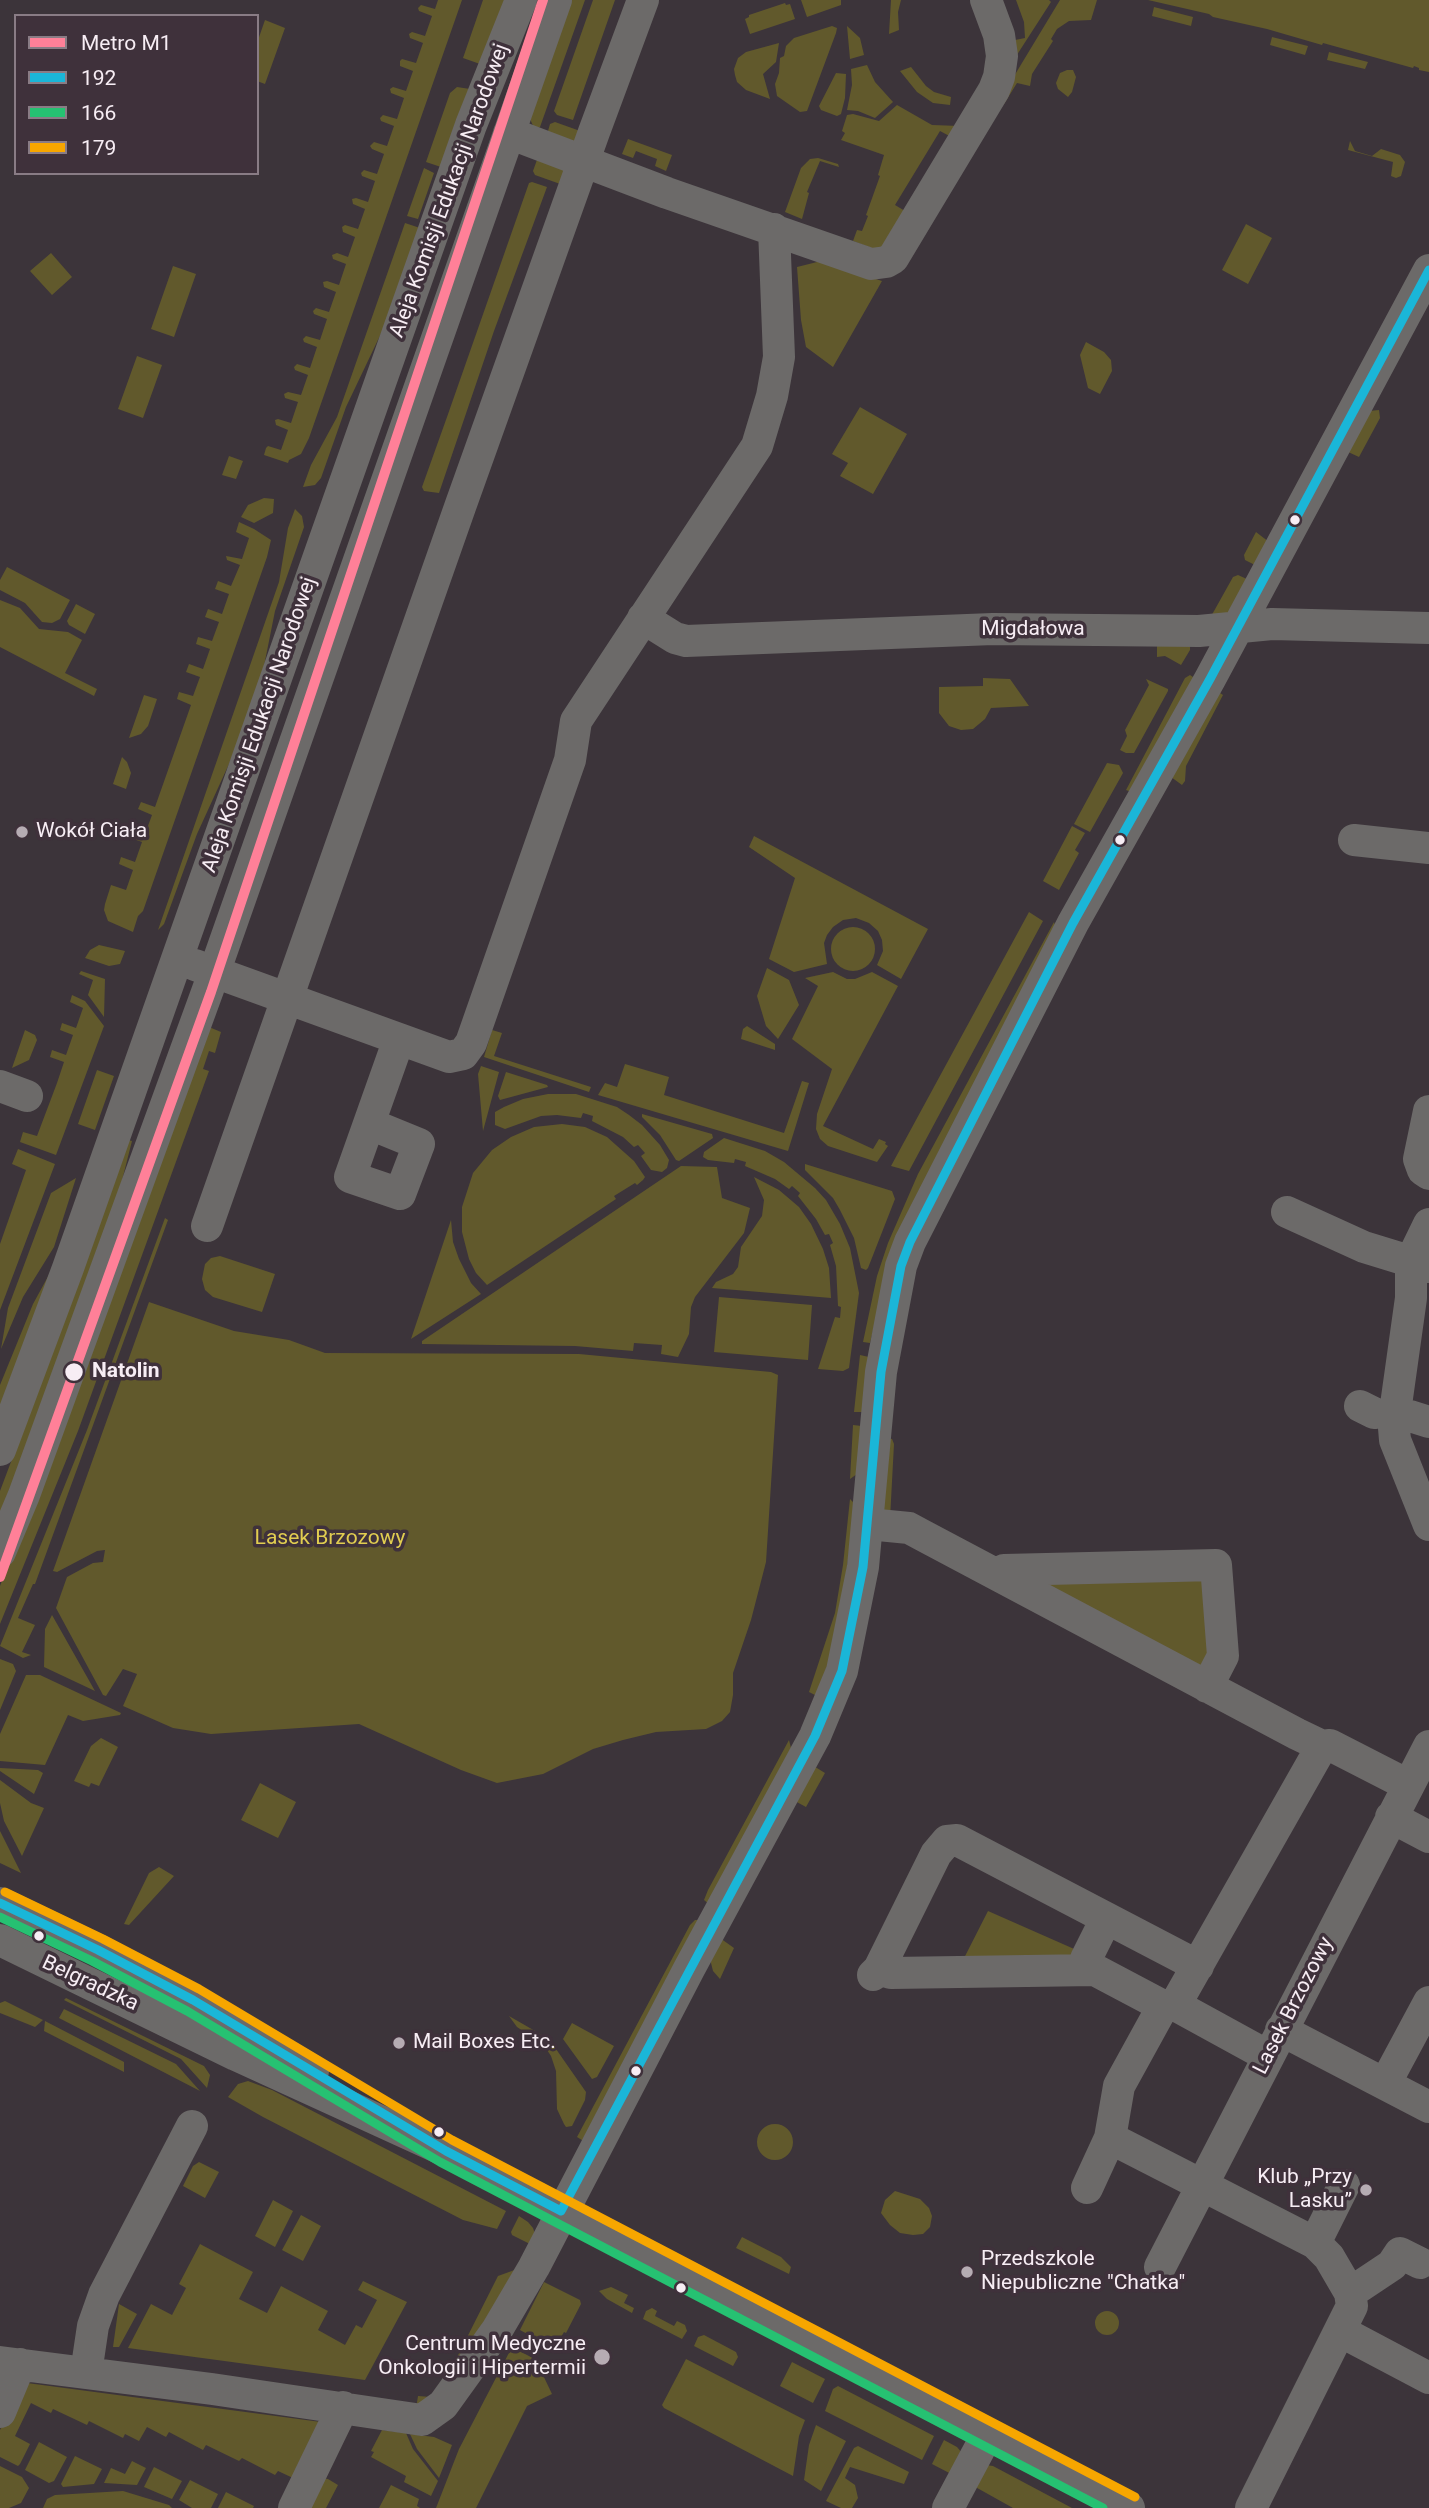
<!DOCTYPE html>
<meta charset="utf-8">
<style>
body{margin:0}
#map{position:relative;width:1429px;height:2508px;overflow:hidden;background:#3c343a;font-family:Roboto,sans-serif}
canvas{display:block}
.legend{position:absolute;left:14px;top:14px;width:245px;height:161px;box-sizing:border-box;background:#3f313b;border:2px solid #897c85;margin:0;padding:9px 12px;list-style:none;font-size:21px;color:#f7edf4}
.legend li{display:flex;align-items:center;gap:14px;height:35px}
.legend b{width:35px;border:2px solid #897c85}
</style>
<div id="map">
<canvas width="1429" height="2508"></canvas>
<ul class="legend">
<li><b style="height:9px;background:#ff8098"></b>Metro M1</li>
<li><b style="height:9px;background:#1ab6d8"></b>192</li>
<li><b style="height:9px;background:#26c172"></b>166</li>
<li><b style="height:9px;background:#f7a600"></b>179</li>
</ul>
</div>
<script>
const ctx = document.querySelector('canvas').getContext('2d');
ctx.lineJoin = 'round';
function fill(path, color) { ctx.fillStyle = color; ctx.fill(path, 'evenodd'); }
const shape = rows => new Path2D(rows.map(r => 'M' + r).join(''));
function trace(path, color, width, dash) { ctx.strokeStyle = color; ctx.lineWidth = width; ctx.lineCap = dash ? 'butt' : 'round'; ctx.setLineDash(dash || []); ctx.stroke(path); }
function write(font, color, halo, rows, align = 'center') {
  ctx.font = font + ' Roboto,sans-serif'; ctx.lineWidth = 7; ctx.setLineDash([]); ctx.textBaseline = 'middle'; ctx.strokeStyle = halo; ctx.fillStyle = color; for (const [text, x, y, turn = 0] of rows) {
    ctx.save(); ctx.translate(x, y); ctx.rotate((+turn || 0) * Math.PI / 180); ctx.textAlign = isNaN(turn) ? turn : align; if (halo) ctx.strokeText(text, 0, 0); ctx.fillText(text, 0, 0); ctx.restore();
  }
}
const green = shape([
 [438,0,462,0,309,438,301,454,289,460,288,463,264,455,266,448,268,446,281,450,288,430,276,425,275,420,278,419,291,423,298,402,285,398,284,394,288,392,301,395,308,375,295,370,294,367,297,364,310,368,317,347,304,342,303,339,306,336,320,340,327,319,314,314,313,311,316,308,329,312,336,292,324,287,323,282,327,281,339,285,346,264,333,259,332,255,337,253,348,257,355,237,343,232,342,227,345,225,358,229,365,209,353,204,352,199,356,198,368,202,375,181,362,176,361,173,364,170,377,174,384,154,372,149,370,146,374,142,387,146,394,126,381,121,380,118,383,115,397,119,404,98,391,93,390,89,393,87,406,91,413,71,400,66,400,61,402,59,416,63,423,43,410,38,409,34,412,32,425,36,432,16,419,11,418,8,421,5,435,9],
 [483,0,508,0,480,64,463,58],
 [570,0,585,0,540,127,535,130,530,119],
 [593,0,615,0,573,120,557,115,554,111],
 [801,0,841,0,841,5,807,17],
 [891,0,901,0,898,12,899,30,889,34],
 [1016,0,1049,0,1051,2,1013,61,1010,41,1025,38,1024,22],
 [1060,0,1097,0,1091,20,1069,21,1057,29,1051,39,1053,41,1032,74,1030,86,1017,83,1004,104,999,101],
 [1148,0,1429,0,1429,72,1419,70,1419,68,1414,66,1413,68,1323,43,1322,45,1267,29,1213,17,1209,14],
 [785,3,786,5,790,4,795,19,750,34,745,19,749,17,749,15],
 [1154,7,1193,17,1191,26,1152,16],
 [265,20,285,28,265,84,257,81,257,43],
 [832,26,837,28,836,33,807,111,800,112,777,96,775,84,779,73,780,58,784,56,786,46,794,38],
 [847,26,860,38,864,55,850,59],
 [1272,37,1308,46,1305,55,1270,45],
 [779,43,776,62,763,74,770,99,746,90,737,82,735,75,734,69,738,58,746,52],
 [1329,52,1368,62,1365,69,1327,60],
 [867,65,875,82,893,102,875,118,858,111,847,110,852,85,851,69],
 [911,67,926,86,934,92,951,97,950,105,933,103,917,92,900,71],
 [1067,70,1073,70,1076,77,1072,92,1068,97,1058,89,1056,83,1060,73],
 [836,73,846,74,845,98,841,114,837,116,821,110,819,106],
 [457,87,470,89,441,167,426,162,450,93],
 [897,105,932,125,960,126,955,139,940,131,895,205,910,214,882,252,853,241,857,230,862,231,868,216,866,215,880,176,878,175,884,155,841,140,845,133,842,131,847,115,853,114,879,121],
 [555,122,583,132,572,143,546,138,550,124],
 [628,139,672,155,666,171,655,166,657,159,636,151,633,158,622,154],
 [1350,141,1355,151,1372,156,1381,149,1400,155,1405,162,1401,176,1396,178,1391,176,1393,162,1348,150],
 [538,157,560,164,565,172,563,185,535,175,533,171],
 [818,158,838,164,839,167,820,161,807,192,809,193,802,219,785,212,801,168,810,159],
 [424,168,434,173,418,219,407,216],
 [532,182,547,187,494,331,439,493,424,491,422,487,447,417,529,183],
 [405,223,420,228,386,323,346,407,321,478,315,485,303,487,311,465,337,417],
 [1246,224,1272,238,1248,284,1222,270],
 [51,253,72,277,52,295,30,271],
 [821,261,882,281,833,367,806,347,801,320,797,267],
 [173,266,196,274,174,337,151,329],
 [1086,342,1104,352,1111,360,1112,371,1100,394,1088,388,1080,355],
 [137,356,162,365,143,418,118,409],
 [860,407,907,434,873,494,840,476,848,463,832,454],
 [1379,410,1380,418,1359,457,1346,451,1369,411],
 [229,456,243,461,236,479,222,475],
 [264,498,274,499,273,513,254,523,241,517,248,505],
 [295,509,302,516,304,527,275,611,262,676,234,753,197,834,164,924,158,930,279,582,288,528],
 [239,522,254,529,271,540,267,557,143,911,138,916,133,932,108,921,104,910,105,904,111,885,126,890,133,870,119,864,121,857,135,862,142,842,128,837,131,829,145,834,152,815,138,809,141,802,155,807,191,705,177,699,179,692,193,696,200,677,186,672,189,664,203,669,210,649,196,644,198,637,212,641,219,622,205,617,208,609,222,614,229,594,215,589,218,581,231,586,240,565,227,560,226,556,242,559,249,538,236,532],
 [1256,532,1269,542,1257,566,1245,560,1244,555],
 [7,567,70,600,60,619,52,623,42,622,25,603,0,590,0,580],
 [1238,575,1249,580,1228,614,1209,620,1233,577],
 [0,600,20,608,39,629,68,632,82,640,65,673,97,689,94,696,0,647],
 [76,604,95,614,85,634,69,625,67,621],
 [1190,640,1190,650,1181,665,1165,656,1157,657,1157,641],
 [1190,675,1196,679,1134,793,1126,790,1185,678],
 [983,678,1010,679,1029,706,991,708,985,719,973,729,961,730,949,726,939,713,939,687,983,686],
 [1146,679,1168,689,1168,691,1134,753,1126,753,1120,750,1127,736,1125,730,1149,685],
 [1217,691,1223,695,1186,766,1185,781,1182,785,1171,777],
 [144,695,157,699,148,726,141,734,129,738],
 [122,757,127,762,131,773,126,789,113,784],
 [1107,763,1119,765,1123,773,1090,832,1074,824],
 [1072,826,1085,833,1075,850,1079,853,1059,890,1043,881],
 [754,836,928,929,901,979,877,965,883,951,882,940,878,931,869,923,856,918,843,920,833,927,827,935,824,943,827,964,794,972,769,959,795,878,749,847],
 [1029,912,1043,921,909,1171,891,1166],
 [1054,922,1055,925,888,1269,870,1343,863,1342,877,1276,888,1243,918,1174],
 '831 949a22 22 0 1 1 44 0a22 22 0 1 1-44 0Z',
 [99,945,125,951,120,964,109,966,85,958,90,950],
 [767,968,789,980,799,1005,778,1039,766,1026,757,996],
 [81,971,105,979,104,1017,88,995,93,980,79,974],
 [833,972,847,979,855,979,872,972,898,986,823,1126,873,1149,879,1139,886,1142,885,1144,888,1146,877,1162,828,1146,820,1139,816,1129,817,1114,832,1069,792,1039,818,986,805,978],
 [72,995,85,1001,104,1026,56,1155,20,1142,23,1132,37,1136,57,1083,64,1062,50,1057,52,1050,66,1055,73,1035,60,1030,62,1023,76,1028,83,1008,70,1002],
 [747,1026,775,1044,775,1050,741,1039,743,1029],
 [209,1027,221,1032,215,1053,209,1051,203,1069,209,1071,78,1431,0,1624,0,1586],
 [25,1030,35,1035,37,1040,29,1060,12,1068],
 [492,1030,502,1033,494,1056,591,1087,589,1092,484,1057],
 [625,1064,669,1077,664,1095,784,1133,802,1081,809,1083,788,1151,598,1095,605,1083,617,1087],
 [481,1066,499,1072,483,1131,478,1074],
 [97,1070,114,1076,95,1130,78,1124],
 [506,1072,547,1085,548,1087,500,1100,498,1096],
 [548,1094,576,1094,617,1107,629,1115,642,1125,660,1145,669,1160,667,1168,662,1172,651,1170,641,1156,645,1153,638,1145,634,1147,623,1137,592,1121,593,1116,583,1113,581,1118,557,1115,541,1116,505,1129,495,1125,495,1112,504,1107,523,1099],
 [642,1114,712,1134,713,1138,679,1161,676,1160,660,1135,642,1117],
 [562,1124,585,1127,607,1137,634,1161,645,1177,643,1180,637,1185,635,1183,614,1196,616,1199,487,1285,476,1273,469,1259,462,1232,462,1207,473,1173,492,1150,511,1137,534,1127],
 [724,1138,765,1151,784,1162,815,1188,826,1200,840,1224,850,1248,859,1293,849,1368,843,1371,818,1369,835,1317,840,1318,841,1307,838,1306,836,1266,830,1245,833,1243,829,1234,825,1235,816,1219,798,1196,800,1193,792,1186,789,1189,775,1179,745,1166,746,1162,735,1159,734,1163,708,1160,703,1157,704,1152],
 [128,1140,132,1141,115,1208,0,1516,0,1491,79,1281],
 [18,1149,55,1164,0,1310,0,1244,26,1170,12,1164],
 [805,1164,892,1191,895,1199,868,1268,866,1270,861,1268,854,1238,840,1210,833,1198,805,1170],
 [681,1166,717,1167,722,1198,750,1208,744,1233,695,1297,691,1307,689,1334,678,1357,661,1354,662,1345,634,1343,633,1351,575,1346,422,1344,422,1341],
 [754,1177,779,1190,799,1207,811,1224,823,1249,829,1268,831,1298,712,1288,716,1282,733,1274,738,1267,741,1247,762,1216,764,1200],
 [76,1178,54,1247,23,1297,1,1349,8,1308,51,1193],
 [165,1218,168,1220,35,1584,33,1584,18,1618,35,1625,22,1652,31,1655,23,1658,0,1646,87,1430],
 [451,1220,453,1242,459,1259,471,1283,481,1294,411,1339],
 [220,1256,275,1274,262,1312,213,1297,205,1290,202,1279,205,1264,211,1258],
 [51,1271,0,1411,0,1385,33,1304],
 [719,1297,812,1305,808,1360,714,1352],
 [149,1302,234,1331,289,1340,325,1353,579,1354,771,1372,778,1375,766,1562,751,1620,733,1673,733,1695,730,1712,722,1721,706,1729,656,1732,623,1740,593,1749,543,1774,497,1783,461,1770,359,1724,211,1734,173,1728,123,1706,137,1674,123,1669,106,1696,103,1695,56,1608,67,1577,93,1563,103,1562,105,1550,97,1551,57,1572,53,1571],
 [860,1355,869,1357,863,1412,854,1412],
 [853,1425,862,1426,857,1474,850,1479],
 [887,1438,892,1439,894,1444,890,1519,881,1512],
 [850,1499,855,1504,839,1631,817,1696,809,1692,835,1613,843,1565],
 [1203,1572,1214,1586,1205,1674,1010,1574],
 [52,1615,95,1691,44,1667,45,1629],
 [0,1659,13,1664,16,1671,0,1710],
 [26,1675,40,1675,121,1713,120,1715,83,1721,68,1715,45,1765,0,1761,0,1734],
 [101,1738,118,1747,99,1786,91,1783,89,1787,74,1781,91,1746],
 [789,1740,791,1748,710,1905,704,1900,708,1890],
 [812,1765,825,1773,806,1807,793,1800],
 [0,1768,38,1770,43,1773,34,1794,0,1771],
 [0,1780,31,1803,44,1808,22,1856,4,1821,0,1803],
 [260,1783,296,1802,278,1838,241,1820],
 [0,1831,21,1873,0,1863],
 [159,1867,174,1876,129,1925,124,1924,149,1873],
 [988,1911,1081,1952,1073,1959,960,1966],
 [695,1920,703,1920,585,2142,577,2137,690,1925],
 [720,1938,734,1948,720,1979,713,1971,711,1963,711,1956],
 [66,1998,204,2066,210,2075,207,2088,181,2059,64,2000],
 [5,2001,43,2020,35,2027,0,2013,0,2003],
 [64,2009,176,2064,200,2091,59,2018],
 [509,2016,549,2039,586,2092,585,2100,572,2126,566,2127,564,2124,557,2109,556,2071,551,2056,543,2044,517,2027],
 [45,2021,124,2062,124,2072,44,2031],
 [572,2023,614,2046,597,2077,592,2079,563,2039],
 [248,2081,272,2090,506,2211,497,2229,463,2220,263,2117,228,2097,238,2084],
 '757 2142a18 18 0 1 1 36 0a18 18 0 1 1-36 0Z',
 [199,2162,219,2172,205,2198,183,2186,193,2166],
 [895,2191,920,2199,929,2208,932,2216,930,2227,923,2234,913,2235,900,2233,890,2225,881,2213,885,2200],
 [273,2200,293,2211,275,2247,255,2236],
 [301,2215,321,2226,303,2261,282,2250],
 [519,2216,528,2222,533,2228,535,2234,532,2245,512,2235,511,2232],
 [742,2237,781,2257,791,2267,789,2274,736,2248],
 [200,2244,253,2272,239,2299,267,2313,281,2286,328,2311,318,2330,345,2345,356,2325,362,2328,377,2300,358,2290,363,2281,407,2302,365,2380,128,2348,151,2304,172,2315,186,2288,179,2284],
 [520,2268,433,2401,416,2409,418,2396,431,2397,449,2373,498,2276],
 [544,2282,580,2300,581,2304,566,2333,564,2332,557,2344,551,2347,520,2330],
 [611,2287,628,2295,624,2303,634,2308,632,2313,607,2299,599,2291],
 [119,2304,137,2314,119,2347,113,2347],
 [652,2308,657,2311,655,2316,674,2326,677,2321,685,2325,687,2331,682,2339,643,2319,646,2311],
 '1095 2323a12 12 0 1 1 24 0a12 12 0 1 1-24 0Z',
 [704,2335,736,2352,738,2357,733,2366,694,2346,698,2337],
 [512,2347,542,2363,542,2373,552,2394,527,2406,476,2508,436,2508,459,2449],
 [686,2359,805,2420,799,2436,793,2476,664,2408,662,2405],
 [792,2362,825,2379,813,2403,780,2386],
 [27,2383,321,2422,287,2508,278,2508,293,2478,278,2471,275,2475,242,2458,239,2461,206,2445,203,2450,169,2432,166,2437,147,2427,139,2441,125,2434,123,2438,89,2421,87,2425,53,2409,51,2413,31,2403,15,2436,30,2444,20,2464,18,2466,0,2457,0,2430,23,2385],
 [838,2386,934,2436,922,2460,825,2411,833,2389],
 [816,2425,846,2441,821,2491,804,2480,809,2445],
 [382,2430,406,2433,413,2449,438,2481,431,2496,404,2482,406,2476,371,2457,374,2452,371,2451],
 [410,2434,434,2437,452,2445,439,2478,417,2449],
 [944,2440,957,2447,962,2453,955,2476,932,2464],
 [39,2442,67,2457,54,2481,49,2483,25,2470],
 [858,2446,909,2472,904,2484,850,2467,845,2478,855,2485,858,2498,852,2508,841,2508,826,2501,854,2448],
 [75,2456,102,2469,94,2484,63,2487,61,2484],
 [132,2461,146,2468,137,2485,104,2483,111,2468,125,2474],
 [986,2465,993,2466,1072,2508,1013,2508,970,2484],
 [0,2466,22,2477,29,2488,21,2503,9,2508,0,2508],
 [154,2467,182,2481,172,2499,144,2487],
 [317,2477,328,2479,338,2485,326,2508,301,2508],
 [190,2480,218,2494,211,2508,192,2508,179,2500],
 [391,2485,419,2499,417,2506,420,2508,379,2508],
 [123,2491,169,2505,172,2508,43,2508,47,2499,55,2495],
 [226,2492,254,2506,253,2508,218,2508]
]);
const minor = shape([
 [509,133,667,193,871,264,886,262,893,258,917,218,994,90,999,77,1002,56,999,35,986,0],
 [643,618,675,638,686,641,993,629,1199,631,1272,624,1429,628],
 [1354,840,1429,848],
 [195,965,449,1057,463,1054,471,1043,570,760,576,721,757,446,772,396,779,357,774,229],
 [0,1086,27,1096],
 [1429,1111,1419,1159,1423,1170,1429,1174],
 [370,1124,419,1144,400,1194,350,1177,399,1039],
 [1287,1212,1364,1247,1429,1267],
 [1429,1224,1411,1261,1411,1298,1396,1405,1402,1417,1394,1428,1395,1440,1429,1525],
 [207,1226,460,507,594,132,643,0],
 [1360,1406,1374,1413],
 [1402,1417,1410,1416,1429,1422],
 [0,1450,68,1268,471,125,521,0],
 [868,1524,909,1528,922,1535,1297,1734,1322,1746,1330,1745,1408,1785],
 [0,1552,24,1495,214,973,556,0],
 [1000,1576,1004,1570,1216,1565,1223,1656,1207,1687],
 [1391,1817,1429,1837],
 [0,1903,98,1950,193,2000,313,2071],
 [0,1940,236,2055,446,2151,1129,2508],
 [879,1969,891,1973,1095,1970,1163,2006],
 [1088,1970,1086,1959,1106,1919],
 [873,1975,879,1969,936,1854,947,1841,957,1840,1198,1966],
 [1175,2005,1268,2056],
 [1281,2030,1429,2107],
 [1385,2084,1429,2002],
 [1110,2138,1315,2243,1329,2257,1350,2293,1352,2306,1251,2508],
 [1087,2188,1110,2138,1119,2086,1163,2006,1175,2005,1322,1746],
 [1315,2243,1344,2185],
 [1160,2267,1429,1746],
 [1350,2293,1392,2265,1400,2253,1420,2263],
 [1340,2331,1429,2378],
 [0,2362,212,2389,422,2420,443,2405,497,2330,534,2267,689,1969,815,1736,842,1671,863,1567,881,1372,901,1266,910,1242,1073,923,1210,679,1429,270],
 [86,2373,93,2326,104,2295,192,2126],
 [0,2412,20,2364],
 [294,2508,343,2407],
 [948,2508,987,2435]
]);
const bus1 = shape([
 [0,1903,98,1950,193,2000,446,2151,561,2211],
 [561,2211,815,1736,842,1671,863,1567,881,1372,901,1266,910,1242,1073,923,1210,679,1429,270]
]);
const bus2 = shape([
 [0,1917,92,1961,187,2011,440,2162,1103,2508]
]);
const bus3 = shape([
 [5,1892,103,1939,199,1989,452,2140,1135,2497]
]);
const metro1 = shape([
 [0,1577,211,992,543,0]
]);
const markers = [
 [1295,520,6,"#f7edf4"],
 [22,832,7,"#b6acb3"],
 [1120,840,6,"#f7edf4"],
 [74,1372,10,"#f7edf4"],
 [39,1936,6,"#f7edf4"],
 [399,2043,7,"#b6acb3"],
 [636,2071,6,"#f7edf4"],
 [439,2132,6,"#f7edf4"],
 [1366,2190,7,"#b6acb3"],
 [967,2272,7,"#b6acb3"],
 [681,2288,6,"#f7edf4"],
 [602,2357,9,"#b6acb3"]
];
const streetNames = [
 ["Aleja Komisji Edukacji Narodowej",450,191,-70],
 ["Migdałowa",1033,630],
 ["Aleja Komisji Edukacji Narodowej",260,725,-71],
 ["Belgradzka",90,1984,25],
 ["Lasek Brzozowy",1294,2006,-63]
];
const poiNames = [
 ["Wokół Ciała",36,832],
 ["Mail Boxes Etc.",413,2043],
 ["Klub „Przy",1352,2178,"right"],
 ["Lasku”",1352,2202,"right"],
 ["Przedszkole",981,2260],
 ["Niepubliczne \"Chatka\"",981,2284],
 ["Centrum Medyczne",586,2345,"right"],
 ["Onkologii i Hipertermii",586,2369,"right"]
];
const stopNames = [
 ["Natolin",92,1372]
];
const parkNames = [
 ["Lasek Brzozowy",330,1539]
];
fill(green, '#61592c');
trace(minor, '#6c6a69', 32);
trace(bus1, '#1ab6d8', 9);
trace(bus2, '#26c172', 9);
trace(bus3, '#f7a600', 9);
trace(metro1, '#ff8098', 10);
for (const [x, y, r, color] of markers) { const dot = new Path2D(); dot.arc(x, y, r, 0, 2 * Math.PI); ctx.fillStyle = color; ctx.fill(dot); trace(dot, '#3f313b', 2.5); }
write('21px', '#f7edf4', '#3f313b', streetNames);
write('21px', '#f7edf4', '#3f313b', poiNames, 'left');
write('bold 21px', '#f7edf4', '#3f313b', stopNames, 'left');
write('21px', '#e1cd50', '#3f313b', parkNames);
</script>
